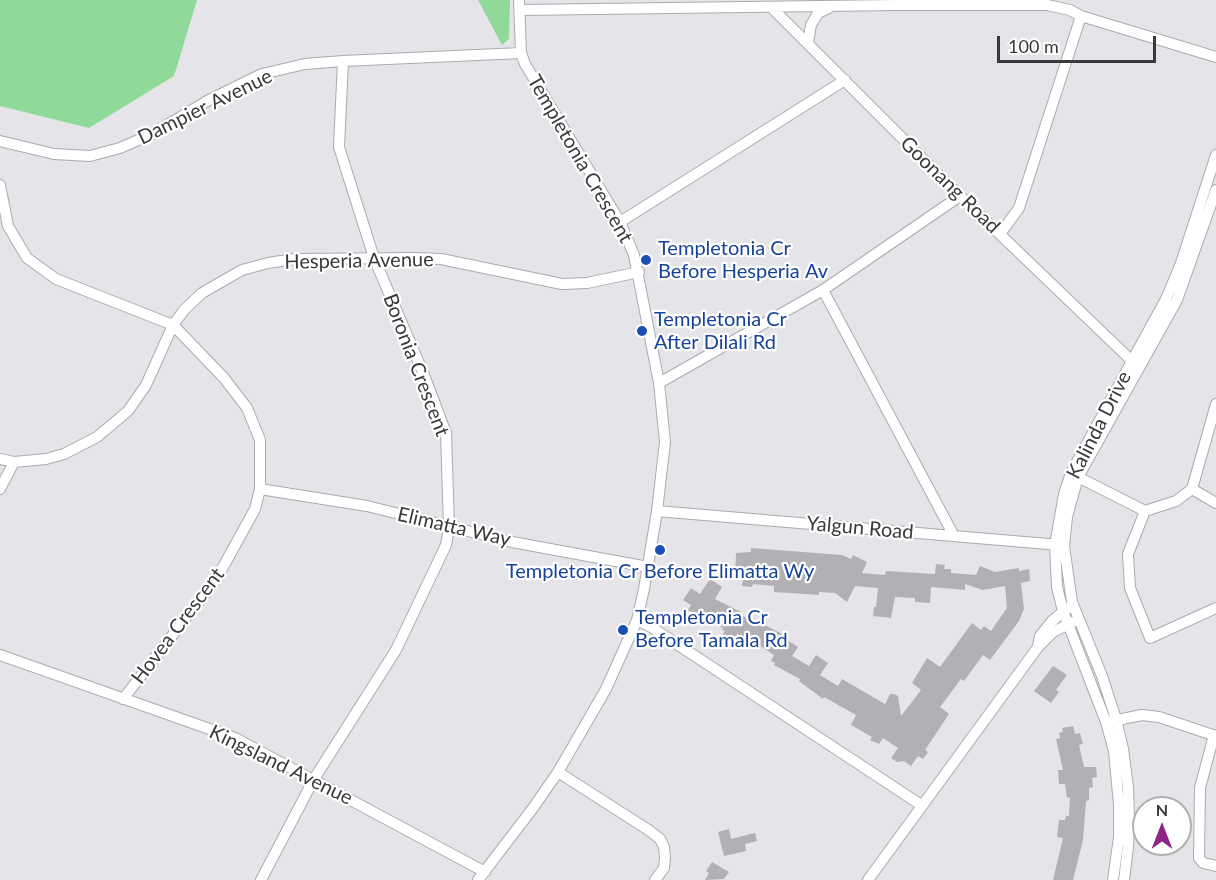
<!DOCTYPE html>
<style>
body{margin:0}
#map{position:relative;width:1216px;height:880px;overflow:hidden;background:#e5e5e9;font-family:Lato,sans-serif}
canvas{display:block}
.north{position:absolute;left:1132px;top:796px;width:60px;height:60px;box-sizing:border-box;background:#fff;border:2px solid #b0b0b1;border-radius:50%;rotate:0deg;font-size:16px;font-weight:700;line-height:24px;text-align:center;color:#3a3a3c}
.north::after{content:'';display:block;margin:auto;width:21px;height:27px;background:#8d2488;clip-path:polygon(50% 0,100% 100%,50% 72%,0 100%)}
.scale{position:absolute;left:997px;top:36px;width:159px;height:27px;box-sizing:border-box;border:3px solid #3a3a3c;border-top:0;padding-left:8px;font-size:18px;line-height:21px;white-space:nowrap;color:#3a3a3c;-webkit-text-stroke:4px #fff;paint-order:stroke}
</style>
<div id="map">
<canvas width="1216" height="880"></canvas>
<div class="north">N</div>
<div class="scale">100 m</div>
</div>
<script>
const ctx = document.querySelector('canvas').getContext('2d');
ctx.lineJoin = 'round';
function fill(path, color) { ctx.fillStyle = color; ctx.fill(path, 'evenodd'); }
const shape = rows => new Path2D(rows.map(r => 'M' + r).join(''));
function trace(path, color, width, dash) { ctx.strokeStyle = color; ctx.lineWidth = width; ctx.lineCap = dash ? 'butt' : 'round'; ctx.setLineDash(dash || []); ctx.stroke(path); }
function write(font, color, halo, rows, align = 'center') {
  ctx.font = font + ' Lato,sans-serif'; ctx.lineWidth = 4.5; ctx.setLineDash([]); ctx.textBaseline = 'middle'; ctx.strokeStyle = halo; ctx.fillStyle = color; for (const [text, x, y, turn = 0] of rows) {
    ctx.save(); ctx.translate(x, y); ctx.rotate((+turn || 0) * Math.PI / 180); ctx.textAlign = isNaN(turn) ? turn : align; if (halo) ctx.strokeText(text, 0, 0); ctx.fillText(text, 0, 0); ctx.restore();
  }
}
const green = shape([
 [0,0,197,0,174,76,89,128,0,106],
 [478,0,510,0,509,39,502,45]
]);
const building = shape([
 [751,548,842,555,851,559,853,555,867,562,862,573,885,575,886,571,935,574,936,564,945,565,944,569,951,569,951,573,976,575,980,566,995,572,1019,568,1019,571,1029,569,1030,581,1021,583,1024,609,1019,621,990,660,983,655,964,681,961,679,940,707,949,714,925,750,928,752,923,759,918,756,911,766,904,761,897,762,891,758,898,748,883,738,879,744,870,740,872,737,851,725,856,715,824,697,823,699,799,681,800,679,774,665,775,663,771,661,774,655,754,642,753,644,737,634,730,647,719,641,725,631,722,630,723,628,703,617,702,619,688,610,691,605,683,600,691,588,700,594,710,579,722,587,715,599,741,612,740,614,757,625,758,623,764,627,765,625,782,634,781,636,798,647,792,656,809,666,816,655,828,663,820,675,838,686,842,679,885,704,890,694,894,694,898,696,901,716,921,690,912,683,927,658,940,667,972,623,981,630,984,626,991,631,1007,608,1005,586,983,590,965,584,965,590,931,587,930,603,915,602,915,598,895,597,891,618,873,616,874,607,876,607,878,588,855,586,847,602,835,593,819,592,819,595,791,593,774,592,774,586,753,584,752,587,742,586,743,578,735,578,736,553,751,552],
 [1053,666,1067,675,1056,690,1059,692,1051,703,1034,691],
 [1073,726,1075,734,1080,733,1083,744,1079,745,1084,767,1096,767,1097,777,1092,778,1093,787,1089,788,1089,800,1086,801,1083,840,1073,880,1053,880,1063,838,1057,837,1059,820,1065,820,1066,816,1069,816,1070,797,1067,798,1065,784,1059,784,1058,770,1063,770,1056,739,1060,738,1059,733,1063,732,1062,728],
 [729,829,731,839,755,833,757,841,745,844,746,851,724,856,718,832],
 [712,862,729,872,724,879,705,880,709,873,706,871]
]);
const minor = shape([
 [771,7,960,196,1132,361],
 [520,10,897,5,1047,5,1070,10,1081,16,1216,57],
 [808,43,811,25,818,13,829,8],
 [0,141,54,154,90,156,120,148,152,134,209,100,262,74,305,64,343,61,521,53],
 [0,185,8,226,27,258,56,279,173,325,224,378,247,408,260,440,260,489,255,509,217,578,123,699],
 [620,222,845,80],
 [1000,234,1019,208,1081,16],
 [823,290,954,536],
 [659,383,823,290,960,196],
 [0,459,14,462],
 [1074,475,1145,511,1176,501,1192,489,1216,404],
 [0,489,14,462,46,459,64,454,97,437,128,411,146,385,173,325,184,310,202,293,242,270,268,263,294,259,415,258,441,259,562,284,587,283,639,272],
 [260,489,367,506,512,542,648,567],
 [1192,489,1216,503],
 [657,511,1060,545],
 [1145,511,1128,554,1130,588,1150,638,1216,608],
 [637,620,651,627,921,805],
 [1038,646,1040,636,1052,621,1068,608],
 [0,655,235,738,485,872],
 [1112,721,1142,715,1159,717,1216,736],
 [1214,735,1200,788,1199,858,1203,863,1216,866],
 [558,772,650,831,660,839,664,847,665,857,664,868,655,880],
 [261,880,314,779,396,650,446,545,449,527,446,433,424,375,374,258,339,147,343,61],
 [478,880,533,808,558,772,606,689,637,620,644,589,657,511,665,442,659,383,634,255,620,222,525,64,521,53,519,0],
 [868,880,1038,647,1053,632,1073,622],
 [1113,880,1119,837,1119,805,1114,751,1106,722,1063,611,1057,587,1055,545,1064,494,1071,473,1166,299,1180,266,1216,155],
 [1124,880,1128,847,1129,817,1128,787,1123,749,1116,719,1102,676,1072,602,1064,546,1067,517,1078,477,1177,300,1216,190]
]);
const markers = [
 [646,260,6,"#1a4fb4"],
 [642,331,6,"#1a4fb4"],
 [660,550,6,"#1a4fb4"],
 [623,630,6,"#1a4fb4"]
];
const streetNames = [
 ["Dampier Avenue",205,107,-26],
 ["Templetonia Crescent",580,159,60],
 ["Goonang Road",950,185,44],
 ["Hesperia Avenue",359,261,-1],
 ["Boronia Crescent",416,365,69],
 ["Kalinda Drive",1099,425,-63],
 ["Elimatta Way",454,527,13],
 ["Yalgun Road",860,528,5],
 ["Hovea Crescent",178,626,-53],
 ["Kingsland Avenue",281,765,26]
];
const transitNames = [
 ["Templetonia Cr",658,249],
 ["Before Hesperia Av",658,272],
 ["Templetonia Cr",654,320],
 ["After Dilali Rd",654,343],
 ["Templetonia Cr Before Elimatta Wy",660,572,"center"],
 ["Templetonia Cr",635,618],
 ["Before Tamala Rd",635,641]
];
fill(green, '#8fda99');
fill(building, '#b1b0b4');
trace(minor, '#aaabae', 12);
trace(minor, '#fff', 10);
for (const [x, y, r, color] of markers) { const dot = new Path2D(); dot.arc(x, y, r, 0, 2 * Math.PI); ctx.fillStyle = color; ctx.fill(dot); trace(dot, '#fff', 2); }
write('20px', '#3a3a3c', '#fff', streetNames);
write('20px', '#164399', '#fff', transitNames, 'left');
</script>
